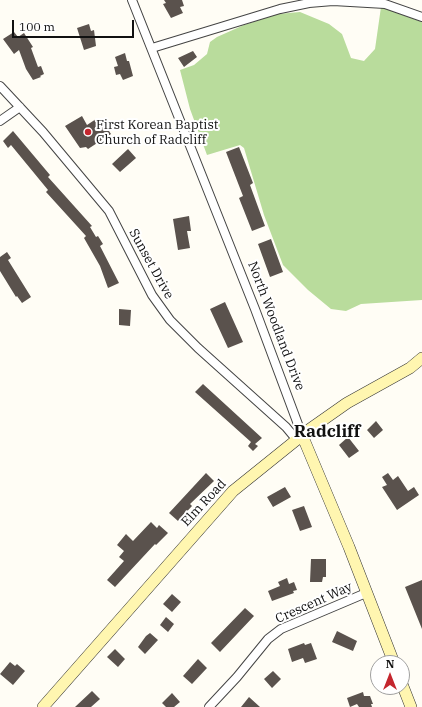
<!DOCTYPE html>
<style>
body{margin:0}
#map{position:relative;width:422px;height:707px;overflow:hidden;background:#fffdf5;font-family:"IBM Plex Serif",serif}
canvas{display:block}
.north{position:absolute;left:370px;top:655px;width:40px;height:40px;box-sizing:border-box;background:#fff;border:1px solid #a0a0a0;border-radius:50%;rotate:0deg;font-size:11px;font-weight:700;line-height:16px;text-align:center;color:#111}
.north::after{content:'';display:block;margin:auto;width:14px;height:18px;background:#c4262e;clip-path:polygon(50% 0,100% 100%,50% 72%,0 100%)}
.scale{position:absolute;left:12px;top:20px;width:122px;height:18px;box-sizing:border-box;border:2px solid #111;border-top:0;padding-left:5px;font-size:12px;line-height:14px;white-space:nowrap;color:#111;-webkit-text-stroke:3px #fff;paint-order:stroke}
</style>
<div id="map">
<canvas width="422" height="707"></canvas>
<div class="north">N</div>
<div class="scale">100 m</div>
</div>
<script>
const ctx = document.querySelector('canvas').getContext('2d');
ctx.lineJoin = 'round';
function fill(path, color) { ctx.fillStyle = color; ctx.fill(path, 'evenodd'); }
const shape = rows => new Path2D(rows.map(r => 'M' + r).join(''));
function trace(path, color, width, dash) { ctx.strokeStyle = color; ctx.lineWidth = width; ctx.lineCap = dash ? 'butt' : 'round'; ctx.setLineDash(dash || []); ctx.stroke(path); }
function write(font, color, halo, rows, align = 'center') {
  ctx.font = font + ' "IBM Plex Serif",serif'; ctx.lineWidth = 4; ctx.setLineDash([]); ctx.textBaseline = 'middle'; ctx.strokeStyle = halo; ctx.fillStyle = color; for (const [text, x, y, turn = 0] of rows) {
    ctx.save(); ctx.translate(x, y); ctx.rotate((+turn || 0) * Math.PI / 180); ctx.textAlign = isNaN(turn) ? turn : align; if (halo) ctx.strokeText(text, 0, 0); ctx.fillText(text, 0, 0); ctx.restore();
  }
}
const forest = shape([
 [381,7,422,22,422,300,361,304,346,311,331,309,308,290,283,265,264,215,244,148,240,145,207,155,190,109,180,70,194,65,207,54,210,42,217,37,244,25,278,14,300,12,329,24,342,34,351,58,364,61,375,49]
]);
const building = shape([
 [164,0,182,0,184,6,180,7,183,13,171,18,163,4,166,3],
 [89,24,91,31,94,30,96,46,84,50,77,28],
 [14,32,18,37,24,33,33,47,31,48,38,67,41,66,44,74,40,76,41,77,33,80,26,69,19,50,14,54,3,39],
 [193,51,197,57,184,67,178,58],
 [125,53,127,61,129,61,133,76,123,80,120,74,116,75,114,67,118,66,115,57],
 [82,116,87,125,96,119,100,124,103,122,111,134,88,149,86,147,80,148,65,126],
 [13,131,50,175,48,177,92,226,90,227,96,237,98,236,103,244,100,246,119,283,108,288,100,266,84,238,86,236,46,192,48,190,11,145,8,148,3,141],
 [239,147,253,183,250,185,265,226,252,231,239,198,243,196,226,152],
 [128,149,136,158,120,172,112,164],
 [189,216,191,231,187,231,190,248,178,250,173,219],
 [271,239,283,272,270,277,258,244],
 [7,252,11,258,8,260,31,297,22,303,17,296,16,297,0,271,0,257],
 [225,302,243,342,228,348,210,309],
 [119,309,131,310,130,326,119,325],
 [203,384,262,438,255,444,258,446,253,451,248,446,251,442,195,392],
 [376,421,383,430,374,438,367,430],
 [348,437,359,451,349,458,339,445],
 [206,473,214,481,190,504,192,506,178,521,169,513],
 [388,473,393,480,398,476,408,491,414,487,419,495,397,510,382,487,387,485,382,477],
 [285,487,291,497,273,507,267,497],
 [304,506,312,527,300,531,292,510],
 [151,522,157,528,159,525,168,533,156,545,155,544,115,587,107,580,124,561,119,557,124,551,117,545,126,534,133,541],
 [311,559,326,559,326,577,323,577,322,582,310,582],
 [287,578,289,584,294,582,297,590,293,591,294,593,272,601,268,591,280,586,278,582],
 [422,580,422,629,405,587],
 [172,594,181,602,172,612,163,604],
 [245,608,254,616,220,652,211,643],
 [166,617,174,624,168,632,160,625],
 [337,631,357,641,353,651,332,642],
 [150,633,158,640,145,654,138,647,146,636],
 [304,643,305,645,311,643,317,659,305,663,303,658,292,662,288,649],
 [115,649,125,659,118,667,107,657],
 [198,659,207,668,192,684,183,676],
 [10,662,15,666,17,664,25,671,13,685,0,674],
 [273,671,281,679,272,688,264,679],
 [92,691,100,699,91,707,75,707],
 [363,692,364,696,370,696,373,704,371,704,372,707,359,707,357,704,350,707,347,698],
 [172,693,180,702,174,707,166,707,162,703],
 [249,697,260,707,241,707]
]);
const street = shape([
 [132,0,255,309,302,435],
 [152,48,280,9,309,3,333,1,385,4,422,17],
 [0,86,43,132,109,211,152,295,170,320,198,348,286,427,296,439],
 [0,121,20,107],
 [209,707,237,677,268,639,281,629,366,593]
]);
const secondary = shape([
 [302,435,349,547,394,663],
 [402,684,411,707],
 [43,707,233,491,310,429,347,403,410,368,422,358]
]);
const markers = [
 [88,132,4,"#c4262e"]
];
const poiNames = [
 ["First Korean Baptist",96,125],
 ["Church of Radcliff",96,140]
];
const streetNames = [
 ["Sunset Drive",151,264,61],
 ["North Woodland Drive",276,326,69],
 ["Elm Road",204,503,-47],
 ["Crescent Way",314,603,-24]
];
const districtNames = [
 ["Radcliff",327,432]
];
fill(forest, '#b9dc9c');
fill(building, '#5a524d');
trace(street, '#444', 10);
trace(secondary, '#333', 12);
trace(street, '#fff', 8);
trace(secondary, '#fff6b0', 11);
for (const [x, y, r, color] of markers) { const dot = new Path2D(); dot.arc(x, y, r, 0, 2 * Math.PI); ctx.fillStyle = color; ctx.fill(dot); trace(dot, '#fff', 1.5); }
write('13px', '#111', '#fff', poiNames, 'left');
write('13px', '#111', '#fff', streetNames);
write('bold 17px', '#111', '#fff', districtNames);
</script>
